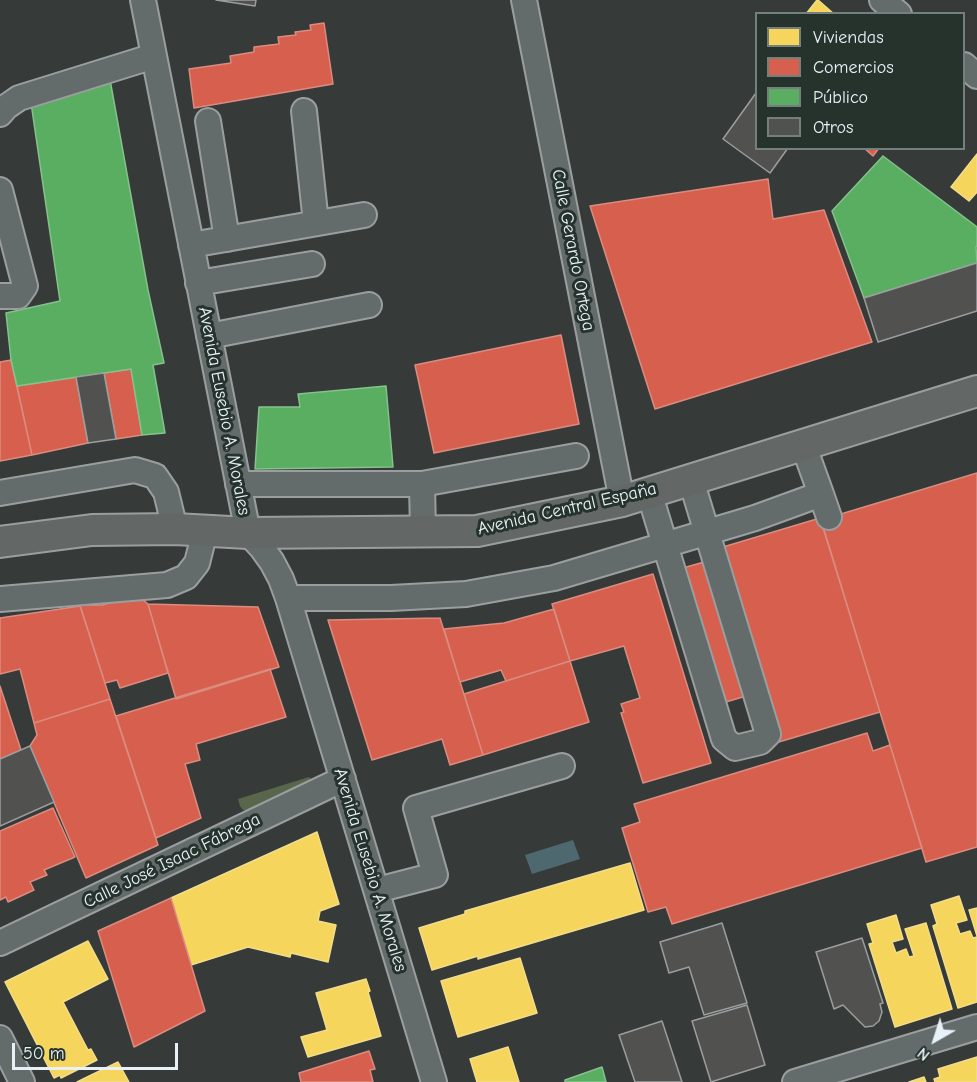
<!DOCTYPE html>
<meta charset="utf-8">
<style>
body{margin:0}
#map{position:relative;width:977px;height:1082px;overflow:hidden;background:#363a38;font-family:"Comic Neue",sans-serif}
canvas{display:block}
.legend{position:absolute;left:755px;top:12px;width:210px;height:138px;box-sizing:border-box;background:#26332d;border:2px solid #747f7e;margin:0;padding:8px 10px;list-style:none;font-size:18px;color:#e8f1f8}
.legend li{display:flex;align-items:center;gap:12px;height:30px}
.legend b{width:30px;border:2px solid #747f7e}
.north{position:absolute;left:905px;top:1010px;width:60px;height:60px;-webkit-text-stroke:4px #26332d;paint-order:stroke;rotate:219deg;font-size:16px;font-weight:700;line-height:24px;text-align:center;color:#e8f1f8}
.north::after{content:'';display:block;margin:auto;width:21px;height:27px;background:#e8f1f8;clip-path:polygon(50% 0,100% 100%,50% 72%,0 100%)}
.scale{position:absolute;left:12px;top:1043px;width:166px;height:27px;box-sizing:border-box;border:3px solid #e8f1f8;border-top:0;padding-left:8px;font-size:18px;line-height:21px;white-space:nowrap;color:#e8f1f8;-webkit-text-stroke:4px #26332d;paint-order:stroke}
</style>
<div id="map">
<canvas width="977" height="1082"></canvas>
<ul class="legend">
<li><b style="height:16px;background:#f6d55c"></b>Viviendas</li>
<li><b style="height:16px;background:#d6604d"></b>Comercios</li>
<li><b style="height:16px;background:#5aae61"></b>Público</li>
<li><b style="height:16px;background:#515150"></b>Otros</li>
</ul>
<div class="north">N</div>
<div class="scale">50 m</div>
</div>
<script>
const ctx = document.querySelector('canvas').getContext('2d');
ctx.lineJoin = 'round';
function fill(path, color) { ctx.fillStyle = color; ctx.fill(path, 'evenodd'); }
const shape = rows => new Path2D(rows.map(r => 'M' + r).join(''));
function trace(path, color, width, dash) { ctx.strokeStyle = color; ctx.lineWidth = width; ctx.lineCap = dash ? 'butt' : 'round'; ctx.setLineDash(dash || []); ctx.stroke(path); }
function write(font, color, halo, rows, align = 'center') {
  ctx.font = font + ' "Comic Neue",sans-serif'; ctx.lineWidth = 6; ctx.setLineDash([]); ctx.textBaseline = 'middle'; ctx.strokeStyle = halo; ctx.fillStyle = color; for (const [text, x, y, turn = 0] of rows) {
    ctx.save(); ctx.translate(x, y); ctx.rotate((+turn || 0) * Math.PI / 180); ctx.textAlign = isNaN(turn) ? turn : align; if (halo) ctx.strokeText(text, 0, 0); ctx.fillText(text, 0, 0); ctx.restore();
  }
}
const green = shape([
 [309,777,313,781,251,811,243,810,240,806,238,799]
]);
const water = shape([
 [573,840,580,859,532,874,525,855]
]);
const homes = shape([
 [817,0,818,0,834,14,806,14,817,0],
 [977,154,977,192,969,201,951,187,977,154],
 [317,832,339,904,320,911,318,921,336,925,328,962,291,953,290,957,248,947,191,965,171,898,317,832],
 [630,863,644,910,478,959,478,956,432,970,419,928,465,914,465,911,630,863],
 [959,896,967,920,956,923,960,934,970,931,973,938,977,937,977,1002,958,1008,933,926,937,924,931,905,959,896],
 [977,908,977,936,969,910,977,908],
 [896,915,903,939,892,942,896,953,906,949,909,957,914,956,905,929,926,923,952,1009,895,1027,869,944,873,943,867,924,896,915],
 [88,941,108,979,63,1002,88,1050,91,1049,97,1060,61,1078,60,1075,54,1078,5,982,88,941],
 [520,958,537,1013,458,1037,441,981,520,958],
 [366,979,370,991,368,992,381,1036,308,1057,301,1037,327,1030,316,993,366,979],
 [508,1047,519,1082,477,1082,470,1059,508,1047],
 [977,1057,977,1082,935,1082,934,1079,940,1077,938,1069,977,1057],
 [118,1062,129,1082,77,1082,118,1062],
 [924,1077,926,1082,909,1082,924,1077]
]);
const shops = shape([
 [324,23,333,84,194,108,189,69,231,63,230,56,254,52,254,47,279,44,278,37,296,35,295,32,311,30,310,25,324,23],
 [864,148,879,148,873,156,864,148],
 [768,179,773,219,824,210,872,342,655,409,590,206,768,179],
 [561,335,579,424,434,453,415,365,561,335],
 [11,360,32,455,0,461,0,362,11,360],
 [131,369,142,435,116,439,104,373,131,369],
 [76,377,88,443,32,455,17,386,76,377],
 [977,473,977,847,926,862,821,520,977,473],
 [820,518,880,712,772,744,756,693,716,705,676,570,704,562,713,550,820,518],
 [653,574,711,763,643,783,621,713,624,712,621,704,640,698,624,646,570,661,552,604,653,574],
 [134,598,143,600,148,604,168,673,120,688,117,680,105,683,79,602,90,605,103,605,113,601,134,598],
 [148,604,258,607,279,667,176,699,148,604],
 [80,606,110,699,34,723,20,669,0,674,0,618,80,606],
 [554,609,570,661,506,681,501,670,460,682,444,629,504,623,554,609],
 [440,618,483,755,450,765,442,739,372,760,328,620,440,618],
 [570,661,589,722,483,755,464,694,570,661],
 [270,669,286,717,196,744,200,760,185,764,201,818,156,838,116,716,270,669],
 [0,686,21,750,0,759,0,686],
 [110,699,158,845,86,878,30,746,37,735,34,723,110,699],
 [867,733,873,751,890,745,922,848,672,924,666,907,648,912,622,828,640,822,634,804,867,733],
 [53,808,75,857,44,870,47,875,30,882,34,890,8,902,6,897,0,900,0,831,53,808],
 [171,898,205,1011,134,1047,98,931,171,898],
 [369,1051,375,1069,370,1070,373,1082,301,1082,299,1073,369,1051]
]);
const public = shape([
 [109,74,148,290,164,363,153,365,165,433,142,435,131,369,17,386,11,360,6,313,60,301,30,96,109,74],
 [883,156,977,227,977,246,976,247,977,263,864,298,832,211,883,156],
 [386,386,393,467,255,469,259,407,300,407,298,394,386,386],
 [602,1067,606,1082,565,1082,565,1080,602,1067]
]);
const building = shape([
 [216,0,256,0,255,6,216,0],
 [756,93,756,148,788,148,770,173,723,139,756,93],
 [977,263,977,311,878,342,864,298,977,263],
 [104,373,116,439,88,443,76,377,104,373],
 [30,746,54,802,0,826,0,759,30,746],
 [722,923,747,1003,704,1015,689,967,669,973,660,942,722,923],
 [862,938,883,1003,880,1004,882,1012,879,1021,873,1026,865,1027,843,1005,834,1009,816,952,862,938],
 [747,1005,765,1065,711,1082,692,1021,747,1005],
 [662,1021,682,1082,635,1082,619,1035,662,1021]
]);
const minor = shape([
 [143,0,248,533,262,548,272,562,281,579,288,598,434,1082],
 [524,0,622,501],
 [882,0,899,14],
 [964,65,977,76],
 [304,111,316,223],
 [0,114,6,107,19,98,154,56],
 [208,121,227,239],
 [0,190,25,286,18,296,0,296],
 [191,245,364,215],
 [198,283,312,264],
 [209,336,369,305],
 [238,484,422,484,576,456],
 [422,484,423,532],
 [649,492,724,739,735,748,760,742,768,734,691,480],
 [0,493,135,470,155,476,166,492,175,529],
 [821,494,829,517],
 [288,598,391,598,466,594,554,578,755,518,821,494,803,444],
 [0,599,167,585,186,577,197,563,205,531],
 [377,890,435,875,416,808,562,766],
 [0,943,343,779],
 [0,1038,22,1082],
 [795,1082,977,1027]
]);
const major = shape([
 [0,542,92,530,175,529,248,533,477,531,622,501,977,391]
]);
const streetNames = [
 ["Calle Gerardo Ortega",573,250,79],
 ["Avenida Eusebio A. Morales",224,411,79],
 ["Avenida Central España",567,509,-13],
 ["Calle José Isaac Fábrega",172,861,-26],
 ["Avenida Eusebio A. Morales",370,870,73]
];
fill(green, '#59664c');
fill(water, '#4e6870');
fill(homes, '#f6d55c');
trace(homes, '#f2dd8b', 1.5);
fill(shops, '#d6604d');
trace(shops, '#db8c80', 1.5);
fill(public, '#5aae61');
trace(public, '#85c28e', 1.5);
fill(building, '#515150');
trace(building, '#9b9e9f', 1.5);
trace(minor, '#9b9e9f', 28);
trace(major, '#9b9e9f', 34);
trace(minor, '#646b6b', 24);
trace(major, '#636765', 30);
write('18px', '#e8f1f8', '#26332d', streetNames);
</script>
